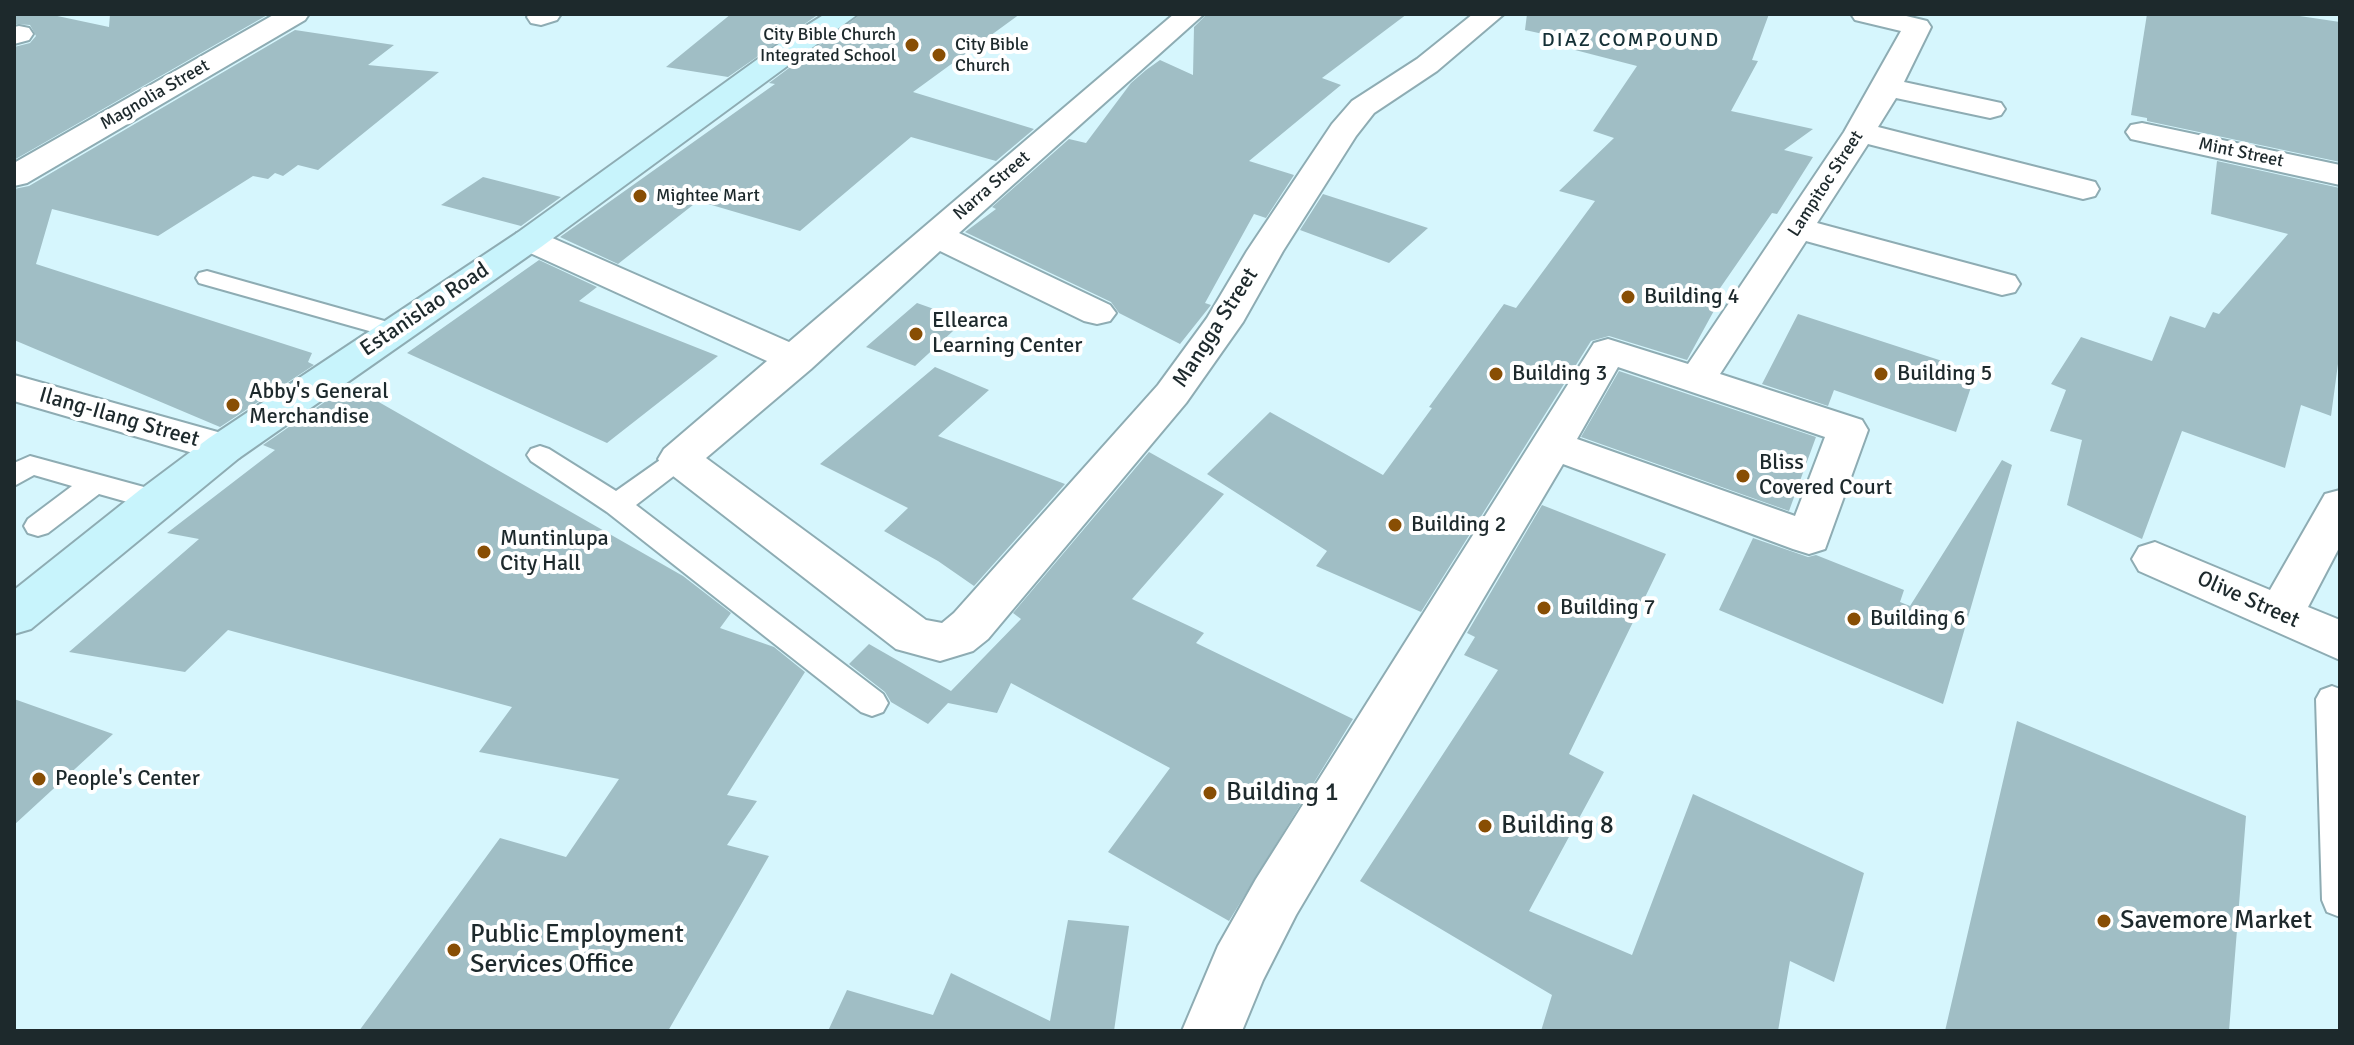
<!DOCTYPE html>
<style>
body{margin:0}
#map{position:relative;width:2354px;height:1045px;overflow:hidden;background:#d6f6fd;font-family:Signika,sans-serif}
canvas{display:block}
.frame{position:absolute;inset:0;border:16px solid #1d292c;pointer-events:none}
</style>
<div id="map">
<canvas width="2354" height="1045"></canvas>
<div class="frame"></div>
</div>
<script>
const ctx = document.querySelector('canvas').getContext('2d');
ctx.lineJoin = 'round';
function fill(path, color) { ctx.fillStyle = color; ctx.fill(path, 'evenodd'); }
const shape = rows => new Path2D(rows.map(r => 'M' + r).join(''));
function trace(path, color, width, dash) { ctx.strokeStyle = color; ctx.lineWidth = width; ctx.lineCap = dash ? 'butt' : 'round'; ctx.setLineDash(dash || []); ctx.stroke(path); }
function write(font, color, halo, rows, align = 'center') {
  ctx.font = font + ' Signika,sans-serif'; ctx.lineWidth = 8; ctx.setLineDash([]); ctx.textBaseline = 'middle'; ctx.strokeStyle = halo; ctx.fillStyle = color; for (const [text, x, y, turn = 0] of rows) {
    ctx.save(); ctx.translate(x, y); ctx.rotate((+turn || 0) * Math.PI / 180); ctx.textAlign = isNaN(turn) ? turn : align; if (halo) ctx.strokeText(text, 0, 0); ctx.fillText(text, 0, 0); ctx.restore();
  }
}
const building = shape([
 [14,14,48,14,109,27,110,14,269,14,14,160,14,47,30,43,36,36,30,25,14,24],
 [731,14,819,14,728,77,666,67],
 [861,14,1020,14,913,92,1034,129,996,161,911,137,800,231,698,201,618,264,560,237,775,84,769,83],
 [1207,14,1407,14,1322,78,1341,85,1249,161,1294,175,1266,218,1254,214,1205,303,1211,305,1180,344,1119,313,1111,302,965,232,996,209,992,207,1069,139,1086,143,1131,83,1146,70,1160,60,1193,75,1194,27],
 [1527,14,1769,14,1752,60,1758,61,1731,111,1813,129,1784,150,1813,157,1777,214,1772,213,1716,294,1722,296,1687,360,1609,336,1591,341,1421,612,1316,566,1327,551,1207,474,1270,412,1383,475,1432,408,1429,407,1504,304,1516,308,1595,201,1559,191,1614,138,1593,131,1637,66,1575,50,1584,43,1525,30],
 [2147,14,2286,14,2340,22,2340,162,2147,121,2147,118,2131,115],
 [295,30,394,45,368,65,439,72,318,170,298,165,283,176,275,173,268,179,253,176,158,236,52,209,36,264,312,353,308,362,314,365,220,427,14,340,14,189,29,186],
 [2217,161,2340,188,2340,349,2331,416,2301,405,2285,468,2182,431,2142,539,2067,505,2082,440,2050,431,2066,390,2051,384,2081,337,2152,361,2170,316,2205,328,2213,312,2219,314,2288,234,2211,214],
 [483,177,561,197,521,226,441,205],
 [1323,194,1428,228,1389,263,1300,230],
 [539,260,597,287,579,301,718,356,607,443,407,353],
 [917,303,965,320,915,366,866,347],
 [1798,314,1976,372,1956,432,1834,390,1828,406,1762,384],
 [935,367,989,390,938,436,1065,484,974,586,938,561,884,531,908,508,820,464],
 [1619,371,1816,437,1789,511,1581,437],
 [349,385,683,576,731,613,720,628,774,647,805,672,727,795,757,801,727,845,769,856,668,1031,359,1031,500,838,566,857,619,779,479,752,512,707,228,630,185,672,69,652,199,539,167,533,275,450,263,445],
 [1149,452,1224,494,1132,599,1204,633,1196,643,1353,719,1229,921,1108,852,1170,768,1011,683,997,713,948,703,928,724,891,702,885,692,849,664,869,644,951,691,1021,619,1013,613],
 [2002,460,2012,465,1943,704,1719,610,1753,538,1808,557,1816,555,1904,590,1900,602,1910,606],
 [1542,505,1666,554,1569,754,1604,772,1529,911,1632,955,1693,794,1864,873,1834,982,1790,961,1778,1031,1541,1031,1552,995,1360,881,1498,670,1464,655,1475,637,1467,633],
 [14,699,113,734,14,825],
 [2017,721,2246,816,2229,1031,1945,1031],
 [1068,920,1129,926,1114,1031,828,1031,847,990,933,1015,951,973,1050,1021]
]);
const lane = shape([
 [207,271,402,326,406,331,402,336,394,338,199,283,196,278,199,273,207,271],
 [540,446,549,449,616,491,670,453,679,450,688,453,692,459,688,465,636,505,883,694,888,703,883,712,872,716,861,712,607,512,531,461,527,455,531,449,540,446],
 [30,456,166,493,170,500,166,507,156,510,99,494,48,533,38,536,28,533,24,526,28,519,72,486,34,475,14,486,14,463,30,456],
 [2332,686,2340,689,2340,917,2327,912,2322,900,2316,699,2321,690,2332,686]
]);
const street = shape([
 [275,14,309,14,305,20,27,183,14,186,14,163,275,14],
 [529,14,561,14,557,20,541,25,531,23,527,17,529,14],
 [1174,14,1204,14,959,233,1110,305,1116,313,1110,321,1097,324,1084,321,940,251,811,369,706,458,926,620,942,623,954,613,1158,385,1207,318,1247,251,1332,124,1352,101,1417,59,1473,14,1504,14,1437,71,1374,113,1356,136,1283,251,1243,322,1186,403,988,639,973,651,940,661,896,649,664,469,658,459,664,449,767,361,517,247,512,240,517,233,529,230,541,233,789,342,1174,14],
 [1851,14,1898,14,1927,21,1931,27,1904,82,2001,103,2005,109,2001,115,1990,118,1896,98,1878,127,2095,182,2099,189,2095,196,2083,199,1868,144,1817,223,2015,276,2020,284,2015,292,2002,295,1806,241,1720,374,1862,420,1868,430,1825,549,1809,554,1793,549,1563,464,1296,915,1263,980,1242,1031,1182,1031,1218,946,1256,879,1594,343,1608,339,1688,364,1844,132,1901,31,1855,20,1851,14],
 [1618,367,1825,437,1795,516,1577,439,1618,367],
 [19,26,29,28,33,34,29,40,14,44,14,27,19,26],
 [2142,123,2340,165,2340,185,2131,139,2126,132,2131,125,2142,123],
 [14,375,239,438,245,448,239,458,224,462,14,401,14,375],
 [2340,490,2340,546,2308,607,2340,620,2340,660,2139,571,2132,559,2139,547,2155,542,2270,590,2325,494,2340,490]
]);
const secondary = shape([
 [825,14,858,14,541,247,239,458,31,629,14,634,14,590,141,489,209,438,517,233,787,38,825,14]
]);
const markers = [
 [912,45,8,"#884e04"],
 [939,55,8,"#884e04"],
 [640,196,8,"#884e04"],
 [1628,297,8,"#884e04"],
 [916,334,8,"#884e04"],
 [1496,374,8,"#884e04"],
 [1881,374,8,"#884e04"],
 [233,405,8,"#884e04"],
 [1743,476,8,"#884e04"],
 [1395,525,8,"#884e04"],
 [484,552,8,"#884e04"],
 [1544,608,8,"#884e04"],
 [1854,619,8,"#884e04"],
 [39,779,8,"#884e04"],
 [1210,793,8,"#884e04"],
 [1485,826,8,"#884e04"],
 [2104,921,8,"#884e04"],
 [454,950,8,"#884e04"]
];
const farPoinames = [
 ["City Bible Church",896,35,"right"],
 ["Integrated School",896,56,"right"],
 ["City Bible",955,45],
 ["Church",955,66],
 ["Mightee Mart",656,196]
];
const farStreetnames = [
 ["Magnolia Street",155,95,-30],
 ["Mint Street",2241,153,12],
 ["Lampitoc Street",1826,184,-57],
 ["Narra Street",992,186,-41]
];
const farNeighbourhoodnames = [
 ["DIAZ COMPOUND",1631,41]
];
const poiNames = [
 ["Building 4",1644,297],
 ["Ellearca",932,321],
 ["Learning Center",932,346],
 ["Building 3",1512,374],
 ["Building 5",1897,374],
 ["Abby's General",249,392],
 ["Merchandise",249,417],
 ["Bliss",1759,463],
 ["Covered Court",1759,488],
 ["Building 2",1411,525],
 ["Muntinlupa",500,539],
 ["City Hall",500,564],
 ["Building 7",1560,608],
 ["Building 6",1870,619],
 ["People's Center",55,779]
];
const streetNames = [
 ["Estanislao Road",425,310,-34],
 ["Mangga Street",1216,328,-57],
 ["Ilang-Ilang Street",119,418,16],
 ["Olive Street",2248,600,24]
];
const nearPoinames = [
 ["Building 1",1226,793],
 ["Building 8",1501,826],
 ["Savemore Market",2120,921],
 ["Public Employment",470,935],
 ["Services Office",470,965]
];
fill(building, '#a0bec5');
trace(lane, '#8eacb3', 4);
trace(street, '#8eacb3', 4);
trace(secondary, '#8eacb3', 4);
fill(lane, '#fff');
fill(street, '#fff');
fill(secondary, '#c8f4fc');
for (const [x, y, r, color] of markers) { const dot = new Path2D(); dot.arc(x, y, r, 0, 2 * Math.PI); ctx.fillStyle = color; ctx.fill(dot); trace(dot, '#fff', 3); }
write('18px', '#1d292c', '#fff', farPoinames, 'left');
write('18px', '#1d292c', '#fff', farStreetnames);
ctx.letterSpacing = '2px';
write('20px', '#153036', '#fff', farNeighbourhoodnames);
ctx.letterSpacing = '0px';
write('22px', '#1d292c', '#fff', poiNames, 'left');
write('22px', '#1d292c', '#fff', streetNames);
write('26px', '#1d292c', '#fff', nearPoinames, 'left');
</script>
